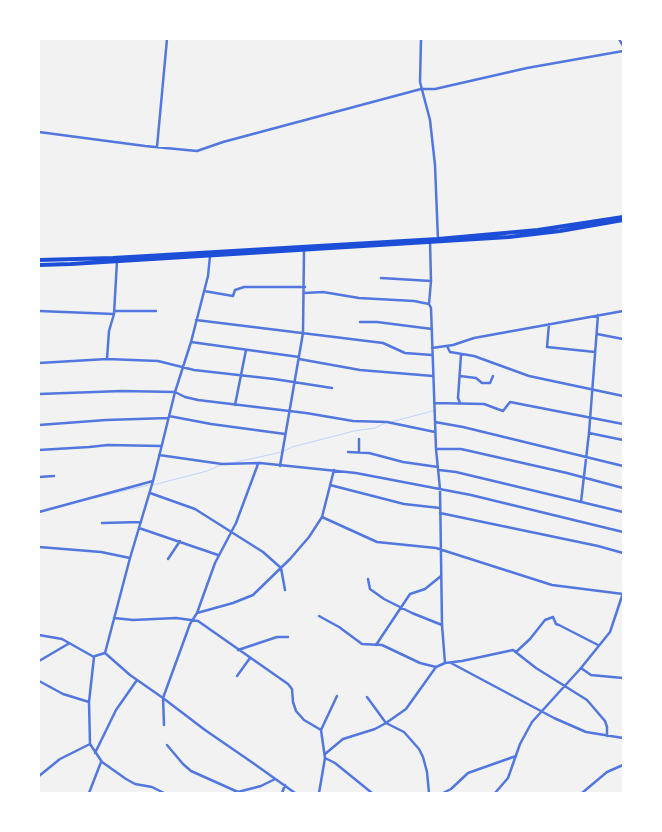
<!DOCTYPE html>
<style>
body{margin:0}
#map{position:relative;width:662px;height:832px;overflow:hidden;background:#f2f2f2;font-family:Figtree,sans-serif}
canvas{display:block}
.frame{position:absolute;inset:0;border:40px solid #fff;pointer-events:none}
</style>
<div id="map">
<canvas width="662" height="832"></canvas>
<div class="frame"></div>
</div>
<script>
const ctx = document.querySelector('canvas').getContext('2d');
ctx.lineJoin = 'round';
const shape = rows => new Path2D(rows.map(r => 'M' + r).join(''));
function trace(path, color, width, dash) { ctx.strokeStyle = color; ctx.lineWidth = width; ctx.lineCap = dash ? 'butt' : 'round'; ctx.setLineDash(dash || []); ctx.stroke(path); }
const stream = shape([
 [391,422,436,410],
 [232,463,282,452,292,447,354,431,375,428,385,423],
 [153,485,207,471,221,465],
 [94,498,149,485]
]);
const minor = shape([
 [421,39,420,82,430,120,435,165,438,240],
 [619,39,623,46],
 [39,132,145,146,197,151,223,142,421,89,435,89,527,68,623,51],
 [157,147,167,39],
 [430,241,431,281,429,304,431,308,436,449,440,489,442,625,445,663,462,661,513,650,536,668,587,700,605,721,607,727,607,736],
 [381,278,431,281],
 [204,291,233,296,235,290,244,287,305,287],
 [304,293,323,292,359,298,414,301,429,304],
 [39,311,114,314,117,261],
 [114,311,156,311],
 [196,320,375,342,383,343,405,353,432,355],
 [360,322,377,322,432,329],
 [549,324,547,347,595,352],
 [597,334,623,339],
 [191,342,299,357],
 [447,346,450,352,474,356,529,376,623,396],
 [432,348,453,345,474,338,623,311],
 [107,359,109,331,114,314],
 [299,359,360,370,433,376],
 [39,363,107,359,158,361,194,370,274,379,332,388],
 [460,376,476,378,482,383,490,383,493,376],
 [39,394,122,391,175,392,185,397,198,400,306,413,353,421,387,422,435,432],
 [434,403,484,404,503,411,510,402,623,424],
 [460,403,458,398,461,355],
 [235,405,246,350],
 [169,416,211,424,285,434],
 [435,422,463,427,623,466],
 [39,425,106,420,168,418],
 [589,433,623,440],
 [436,449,461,449,567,473,623,488],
 [39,450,89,447,108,445,161,446],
 [348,452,369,453,403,462,438,467],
 [359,452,359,439],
 [159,455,222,464,260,463,356,473,471,495,623,532],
 [280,466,303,333,304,250],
 [334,470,322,517,377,542,436,548,552,585,623,594],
 [439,470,456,472,623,512],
 [39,477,54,476],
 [330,485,404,504,440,508],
 [150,493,195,509,263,552,281,568,285,590],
 [581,502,589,433,598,315],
 [39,512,153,481],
 [440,513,598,546,623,553],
 [102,523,141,522],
 [139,528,218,555],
 [39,547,101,552,130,558],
 [168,559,180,541],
 [368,579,370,589,384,599,412,613,442,625],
 [197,613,233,603,253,595,290,559,309,537,322,517],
 [319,616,339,627,362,644,382,645,420,663,436,667],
 [114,618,133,620,176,618,198,621,288,684,292,689,293,702,296,711,304,720,321,730],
 [39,635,62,639,94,657],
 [376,645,410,594,425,589,441,576],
 [238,650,277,637,288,637],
 [516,652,530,639,545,620,553,617,556,624,559,625,598,645],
 [105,653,130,558,153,481,175,392,191,342,208,276,210,256],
 [105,653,130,675,163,698,205,730,253,763,295,793],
 [95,656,105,653],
 [39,661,68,644],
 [451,663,554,718,586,732,623,738],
 [581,668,591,675,623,678],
 [237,676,250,658],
 [39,681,63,694,89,702],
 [367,697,386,723,404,732,419,749,423,757,427,772,429,793],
 [164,725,163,698,190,624,197,613,202,599,215,563,236,523,258,464],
 [90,744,102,762,126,779,135,784,152,787,164,793],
 [167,745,183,764,191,771,238,792],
 [95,753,116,710,137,680],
 [325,754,343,739,375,729,386,723,406,709,436,667,445,663],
 [325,758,335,763,372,793],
 [39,776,60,759,90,744,89,702,94,657],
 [89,793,101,762],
 [234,793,261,786,275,779],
 [282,793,285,785],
 [319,793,325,758,321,730,337,696],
 [443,793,451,789,468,773,516,756],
 [495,793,508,778,520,744,532,722,581,668,610,632,623,593],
 [582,793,607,772,623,765]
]);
const primary = shape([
 [39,260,113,258,438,239,538,230,623,217],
 [39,265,71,264,509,237,560,231,623,220]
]);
trace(stream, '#bfd3fe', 1);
trace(minor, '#5277de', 2.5);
trace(primary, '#1d4ed8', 4);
</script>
